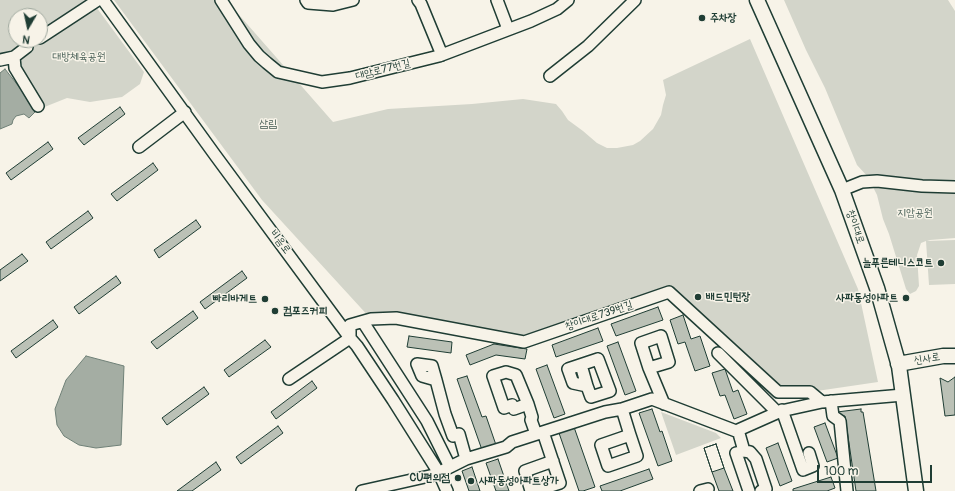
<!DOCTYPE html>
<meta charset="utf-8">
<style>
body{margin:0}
#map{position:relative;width:955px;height:491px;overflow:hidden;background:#f7f3e8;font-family:Pangolin,sans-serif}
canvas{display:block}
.north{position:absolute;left:8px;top:8px;width:40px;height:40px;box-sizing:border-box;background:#f7f3e8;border:1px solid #a1aaa0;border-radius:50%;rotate:189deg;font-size:11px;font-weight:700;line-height:16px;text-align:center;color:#1f3d34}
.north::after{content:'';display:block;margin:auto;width:14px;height:18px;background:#1f3d34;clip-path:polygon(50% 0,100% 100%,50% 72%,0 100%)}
.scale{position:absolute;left:817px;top:465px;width:115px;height:18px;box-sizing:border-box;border:2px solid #1f3d34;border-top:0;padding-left:5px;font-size:12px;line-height:14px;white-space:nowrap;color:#1f3d34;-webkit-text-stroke:3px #f7f3e8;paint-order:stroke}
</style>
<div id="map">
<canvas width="955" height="491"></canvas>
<div class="north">N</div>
<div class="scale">100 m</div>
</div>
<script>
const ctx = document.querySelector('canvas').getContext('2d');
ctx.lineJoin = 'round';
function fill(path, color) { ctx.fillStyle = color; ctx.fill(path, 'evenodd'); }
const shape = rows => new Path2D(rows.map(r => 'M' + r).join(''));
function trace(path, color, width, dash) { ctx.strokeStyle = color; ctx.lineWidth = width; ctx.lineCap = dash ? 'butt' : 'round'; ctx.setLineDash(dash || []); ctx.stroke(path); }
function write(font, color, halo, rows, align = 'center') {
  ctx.font = font + ' Pangolin,"Poor Story",sans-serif'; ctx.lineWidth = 3; ctx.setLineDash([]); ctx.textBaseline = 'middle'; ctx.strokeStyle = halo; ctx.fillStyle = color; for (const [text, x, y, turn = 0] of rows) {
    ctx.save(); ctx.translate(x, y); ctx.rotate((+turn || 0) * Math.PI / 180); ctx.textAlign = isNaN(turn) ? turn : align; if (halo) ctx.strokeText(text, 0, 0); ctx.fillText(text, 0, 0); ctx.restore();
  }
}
const green = shape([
 [0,0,91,0,144,72,140,84,122,97,90,102,67,98,42,108,17,65,0,58],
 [16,16,40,16,40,40,16,40],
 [114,0,226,0,333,122,388,109,472,104,523,99,556,104,562,111,568,120,583,131,597,143,607,148,617,148,633,145,640,141,653,129,661,115,663,105,666,95,663,80,750,39,858,289,878,382,810,392,778,392,669,292,524,342,371,319,262,200],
 [784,0,948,0,955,11,955,238,930,240,927,241,955,240,955,284,929,285,926,241,921,243,917,255,919,286,916,291,910,294,906,289,889,234,883,219,877,195,868,177,857,165,825,88,806,50],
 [661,412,716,433,721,438,676,455]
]);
const water = shape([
 [5,69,37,110,29,118,24,114,16,116,13,120,12,124,0,129,0,73,5,69],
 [86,356,124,366,121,445,96,448,79,445,64,436,57,425,55,409,66,380,86,356]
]);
const building = shape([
 [120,107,125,114,84,145,78,138,120,107],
 [48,142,53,149,11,180,6,173,48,142],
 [153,163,158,170,117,201,111,194,153,163],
 [88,211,93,218,51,249,46,242,88,211],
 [196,220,201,227,159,258,154,250,196,220],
 [22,254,28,261,0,281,0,270,22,254],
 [242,271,247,278,205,309,200,302,242,271],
 [116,276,121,283,79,314,74,307,116,276],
 [658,307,663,320,616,336,611,324,658,307],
 [193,311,198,318,157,349,151,342,193,311],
 [683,315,691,339,700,336,710,366,695,371,685,342,678,344,670,320,683,315],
 [53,320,58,327,16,358,11,351,53,320],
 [598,328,603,341,556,357,552,345,598,328],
 [409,336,452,342,451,353,407,347,409,336],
 [265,340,271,347,229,377,224,370,265,340],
 [618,342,636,391,625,395,607,346,618,342],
 [494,344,527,349,525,359,496,355,470,365,466,355,494,344],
 [547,365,565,414,554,418,536,369,547,365],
 [725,369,733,392,738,390,747,414,734,419,725,395,720,396,712,373,725,369],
 [467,376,482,417,486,416,496,445,482,450,457,379,467,376],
 [955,377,955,415,945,416,940,378,948,382,955,377],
 [312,381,317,388,276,419,271,412,312,381],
 [204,387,209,394,167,425,162,418,204,387],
 [652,409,660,432,662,431,672,461,658,466,639,413,652,409],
 [861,409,861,412,863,412,876,491,856,491,845,416,838,416,837,412,861,409],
 [825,423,838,458,827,462,814,427,825,423],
 [278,426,283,433,241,464,236,457,278,426],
 [574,427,595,487,583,491,579,491,559,433,574,427],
 [778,443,792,481,780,486,766,448,778,443],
 [716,444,724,468,733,491,719,491,712,472,704,448,716,444],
 [716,444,724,468,712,472,704,448,716,444],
 [498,459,509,491,496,491,486,463,498,459],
 [216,462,221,470,192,491,177,491,216,462],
 [472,467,480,491,469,491,462,471,472,467],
 [649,469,653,479,620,491,602,491,600,486,649,469],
 [831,477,835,488,827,491,793,491,793,489,831,477]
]);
const minor = shape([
 [103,0,215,155,350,338,357,346,393,400,439,473,447,491],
 [221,0,249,44,259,56,267,63,278,72,322,82,350,78,439,56,531,21,557,9,568,0],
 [306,0,308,3,333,5,353,0],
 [418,0,421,4,442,55],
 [497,0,508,29],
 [40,38,98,0],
 [14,57,15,68,38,106],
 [0,60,14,57,27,47,26,40],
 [550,76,588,46,635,0],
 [139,147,185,112],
 [842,190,862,182,877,181,922,186,955,187],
 [363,322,427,421,450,467],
 [718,353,777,412],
 [598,359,610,391,591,397,587,386,573,383,568,369,598,359],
 [581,365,587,386],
 [649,368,669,362,661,336,641,343,649,368,664,404],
 [289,379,350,338,350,325,371,319,396,318,524,342,669,292,778,392,810,392,822,402],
 [436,380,422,376,417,364,432,366,436,380,445,414,453,436,459,434,466,459],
 [831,401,833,416,840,421,847,491],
 [528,404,514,409,512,405,504,408,493,376,506,372,516,375,528,404,532,417,531,420,536,434],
 [622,409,630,435],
 [782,410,803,470,813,466,809,453],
 [738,430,744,451],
 [630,435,637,456,608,466,601,445,630,435],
 [362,491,434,475,466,459,506,447,512,442,605,412,622,409,652,399,736,431,781,411,822,402,903,395],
 [531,491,525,471,553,461],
 [535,491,560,483,543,432],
 [700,491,708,489],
 [749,491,736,453,744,451,750,452,756,459,766,489,761,491]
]);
const major = shape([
 [757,0,842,190,877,288,899,366,916,491],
 [898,364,943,356,955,356]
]);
const markers = [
 [702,18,4,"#1f3d34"],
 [941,263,4,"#1f3d34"],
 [698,297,4,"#1f3d34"],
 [906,298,4,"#1f3d34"],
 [265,299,4,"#1f3d34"],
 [275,311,4,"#1f3d34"],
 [458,478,4,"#1f3d34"],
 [471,481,4,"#1f3d34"]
];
const poiNames = [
 ["주차장",710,18],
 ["늘푸른테니스코트",933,263,"right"],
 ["배드민턴장",706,297],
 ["사파동성아파트",898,298,"right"],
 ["빠리바게트",257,299,"right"],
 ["컴포즈커피",283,311],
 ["CU편의점",450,478,"right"],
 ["사파동성아파트상가",479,481]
];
const parkNames = [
 ["대방체육공원",79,57],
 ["삼림",268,124],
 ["지압공원",915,213]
];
const streetNames = [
 ["대암로77번길",383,70,-14],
 ["창이대로",855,227,71],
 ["비음로",280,242,53],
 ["창이대로739번길",599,316,-19],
 ["신사로",927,359,-9]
];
fill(green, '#d3d5ca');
fill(water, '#a4ada3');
trace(water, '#6f8077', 1);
fill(building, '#bbc1b6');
trace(building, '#1f3d34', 1);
trace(minor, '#1f3d34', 14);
trace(major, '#1f3d34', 17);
trace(minor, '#f7f3e8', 11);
trace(major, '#f7f3e8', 14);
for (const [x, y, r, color] of markers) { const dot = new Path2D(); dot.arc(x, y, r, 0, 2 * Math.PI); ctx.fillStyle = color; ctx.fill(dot); trace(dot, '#f7f3e8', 1.5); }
write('bold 11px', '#1f3d34', '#f7f3e8', poiNames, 'left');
write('11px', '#435b52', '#f7f3e8', parkNames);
write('11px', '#1f3d34', '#f7f3e8', streetNames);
</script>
